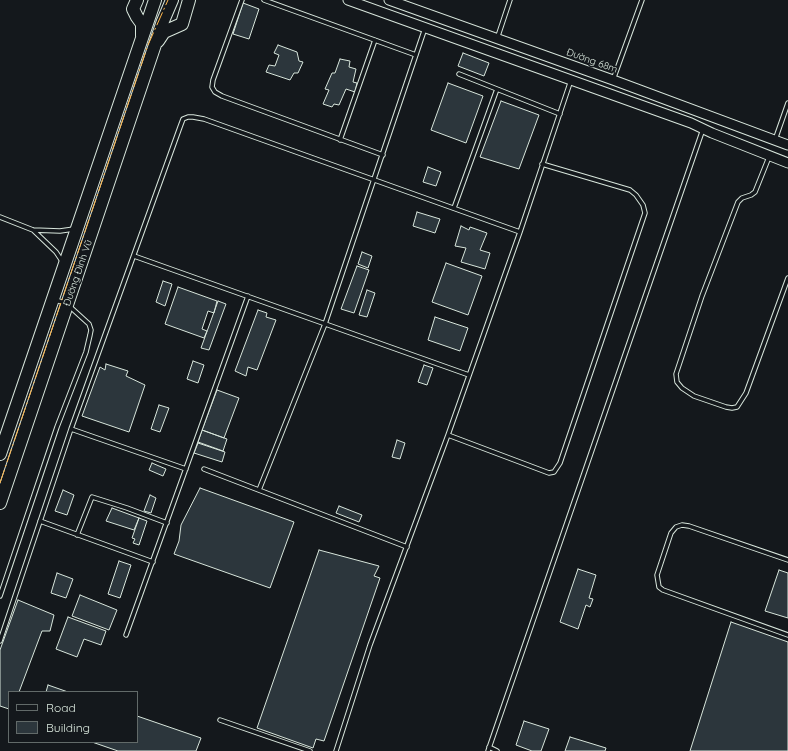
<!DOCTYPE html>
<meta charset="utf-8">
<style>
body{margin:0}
#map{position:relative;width:788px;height:751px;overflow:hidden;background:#14181c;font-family:Quicksand,sans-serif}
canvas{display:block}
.legend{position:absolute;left:8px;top:691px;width:130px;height:52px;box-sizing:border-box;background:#14181c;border:1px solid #626a69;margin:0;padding:5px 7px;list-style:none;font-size:12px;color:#d8e6dc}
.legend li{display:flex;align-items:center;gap:8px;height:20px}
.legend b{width:20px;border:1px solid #626a69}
</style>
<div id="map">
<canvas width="788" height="751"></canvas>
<ul class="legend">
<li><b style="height:5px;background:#14181c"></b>Road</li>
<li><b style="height:11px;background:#2c363c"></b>Building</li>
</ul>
</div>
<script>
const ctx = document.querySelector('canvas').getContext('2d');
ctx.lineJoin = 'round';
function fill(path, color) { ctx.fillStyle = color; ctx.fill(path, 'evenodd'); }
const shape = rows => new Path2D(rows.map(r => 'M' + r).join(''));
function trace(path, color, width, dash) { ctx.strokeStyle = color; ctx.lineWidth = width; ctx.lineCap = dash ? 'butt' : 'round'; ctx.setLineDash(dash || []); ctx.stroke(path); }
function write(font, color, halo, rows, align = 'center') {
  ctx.font = font + ' Quicksand,sans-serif'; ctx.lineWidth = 3; ctx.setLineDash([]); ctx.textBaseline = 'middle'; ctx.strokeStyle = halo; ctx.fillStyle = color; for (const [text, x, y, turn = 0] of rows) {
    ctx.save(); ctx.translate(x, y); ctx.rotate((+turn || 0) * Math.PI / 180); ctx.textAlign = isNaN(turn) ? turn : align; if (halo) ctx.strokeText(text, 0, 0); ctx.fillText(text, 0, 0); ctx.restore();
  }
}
const building = shape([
 [243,3,259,9,249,39,233,34,243,3],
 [278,45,297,52,299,61,303,62,298,73,294,73,290,80,266,72,269,65,275,66,279,55,274,53,278,45],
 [463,53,489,63,484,76,458,66,463,53],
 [340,59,350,61,349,67,356,69,353,82,357,83,355,92,346,89,339,105,334,104,332,107,323,104,329,90,325,89,332,73,335,73,340,59],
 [448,83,483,96,466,143,431,130,448,83],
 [501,101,539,115,519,169,480,157,501,101],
 [428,167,441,172,436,186,423,182,428,167],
 [417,212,440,219,435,233,413,226,417,212],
 [461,226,469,230,470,227,487,233,480,250,490,253,485,269,461,262,466,248,455,246,461,226],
 [362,252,372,256,368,268,358,264,362,252],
 [446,263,482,276,468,315,432,302,446,263],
 [357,266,369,270,354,313,341,309,357,266],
 [163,281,172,284,165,306,156,302,163,281],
 [178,287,217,301,214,313,208,311,202,329,207,331,204,338,165,324,178,287],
 [367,290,375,293,367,317,359,315,367,290],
 [218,301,226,304,209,350,201,348,218,301],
 [258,310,267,313,266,317,276,320,257,370,248,367,246,376,235,371,258,310],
 [435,317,468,328,460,351,428,340,435,317],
 [193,361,204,365,198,383,187,379,193,361],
 [106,364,128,371,126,376,145,385,129,432,82,416,100,367,105,370,106,364],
 [424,365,433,368,427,385,418,382,424,365],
 [217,390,239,398,224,438,202,430,217,390],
 [159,405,169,408,160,432,151,429,159,405],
 [202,430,227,439,223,451,198,442,202,430],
 [397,440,405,443,400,459,392,457,397,440],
 [198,443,225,452,222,462,194,453,198,443],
 [152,463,166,469,163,476,149,470,152,463],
 [200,488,294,522,270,588,174,554,179,541,181,525,200,488],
 [63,490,74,495,67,515,55,511,63,490],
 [150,495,156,498,151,513,144,511,150,495],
 [339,506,362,515,359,522,336,513,339,506],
 [112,508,139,518,134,530,106,521,112,508],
 [139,518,147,521,139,545,133,543,135,539,132,538,139,518],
 [319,550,379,566,374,576,380,578,324,741,316,739,313,748,257,728,319,550],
 [119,561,131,565,120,598,108,594,119,561],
 [578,569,596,575,589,598,593,599,590,607,586,605,578,629,560,622,578,569],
 [779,570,788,573,788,618,765,611,779,570],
 [57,573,73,579,66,598,51,593,57,573],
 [80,595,117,610,109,630,72,616,80,595],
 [18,600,54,615,50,631,42,631,19,692,9,692,9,709,0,706,0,650,18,600],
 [68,617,106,631,101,645,84,639,77,657,56,649,68,617],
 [731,622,788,642,788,751,690,751,731,622],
 [48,685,68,692,46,692,48,685],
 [137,716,201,738,196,751,118,751,92,742,137,742,137,716],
 [524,721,549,729,541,751,532,751,516,745,524,721],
 [570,737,606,748,605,751,565,751,570,737]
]);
const service = shape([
 [242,0,213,80,212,87,215,92,222,96,383,155],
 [264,0,416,55],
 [497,39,510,0],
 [459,74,560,114],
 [613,80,642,0],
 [340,140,375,40],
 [775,140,788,103],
 [769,157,755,192,751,195,742,198,738,202,702,296,676,374,677,382,682,388,694,396,726,407,732,408,737,407,746,393,788,278],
 [454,208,497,89],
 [0,217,33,230,60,231,74,229],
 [33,230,56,252,62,261],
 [134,256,469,375],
 [71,429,186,469],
 [448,435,549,473,554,472,560,463,645,213,643,205,636,195,630,190,542,164],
 [204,469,407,547],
 [259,490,325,324,425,28],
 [40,521,153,562],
 [77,535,92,497,127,508,167,523],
 [788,560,689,526,682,525,676,527,671,533,657,575,659,587,663,590,788,635],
 [0,596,57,427,86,352,90,335,91,330,89,324,67,304,56,300],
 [126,635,248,296],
 [0,641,71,429,180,127,183,119,188,117,193,117,204,119,520,232],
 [220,720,310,751],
 [489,747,497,751],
 [336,751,370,645,448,435,520,232,571,80],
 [488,751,703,129]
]);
const tertiary = shape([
 [348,0,691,123,712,133,788,163],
 [389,0,613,80,788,145]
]);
const trunk = shape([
 [137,0,133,9,137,17,142,24,142,36],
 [158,41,164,32,182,24,189,0],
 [0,454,155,0],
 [0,503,163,21,172,0]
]);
const power = shape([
 [0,483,148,45,168,0]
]);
const streetNames = [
 ["Đường 68m",592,61,20],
 ["Đường Đình Vũ",78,273,-71]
];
fill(building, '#2c363c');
trace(building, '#d8e6dc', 1);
trace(service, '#d8e6dc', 5.5);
trace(tertiary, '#d8e6dc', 11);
trace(trunk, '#d8e6dc', 14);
trace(service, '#14181c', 3.5);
trace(tertiary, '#14181c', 9);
trace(trunk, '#14181c', 12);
trace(power, '#ffb74d', 1, [14, 3, 2, 3]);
write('10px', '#d8e6dc', '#14181c', streetNames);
</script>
